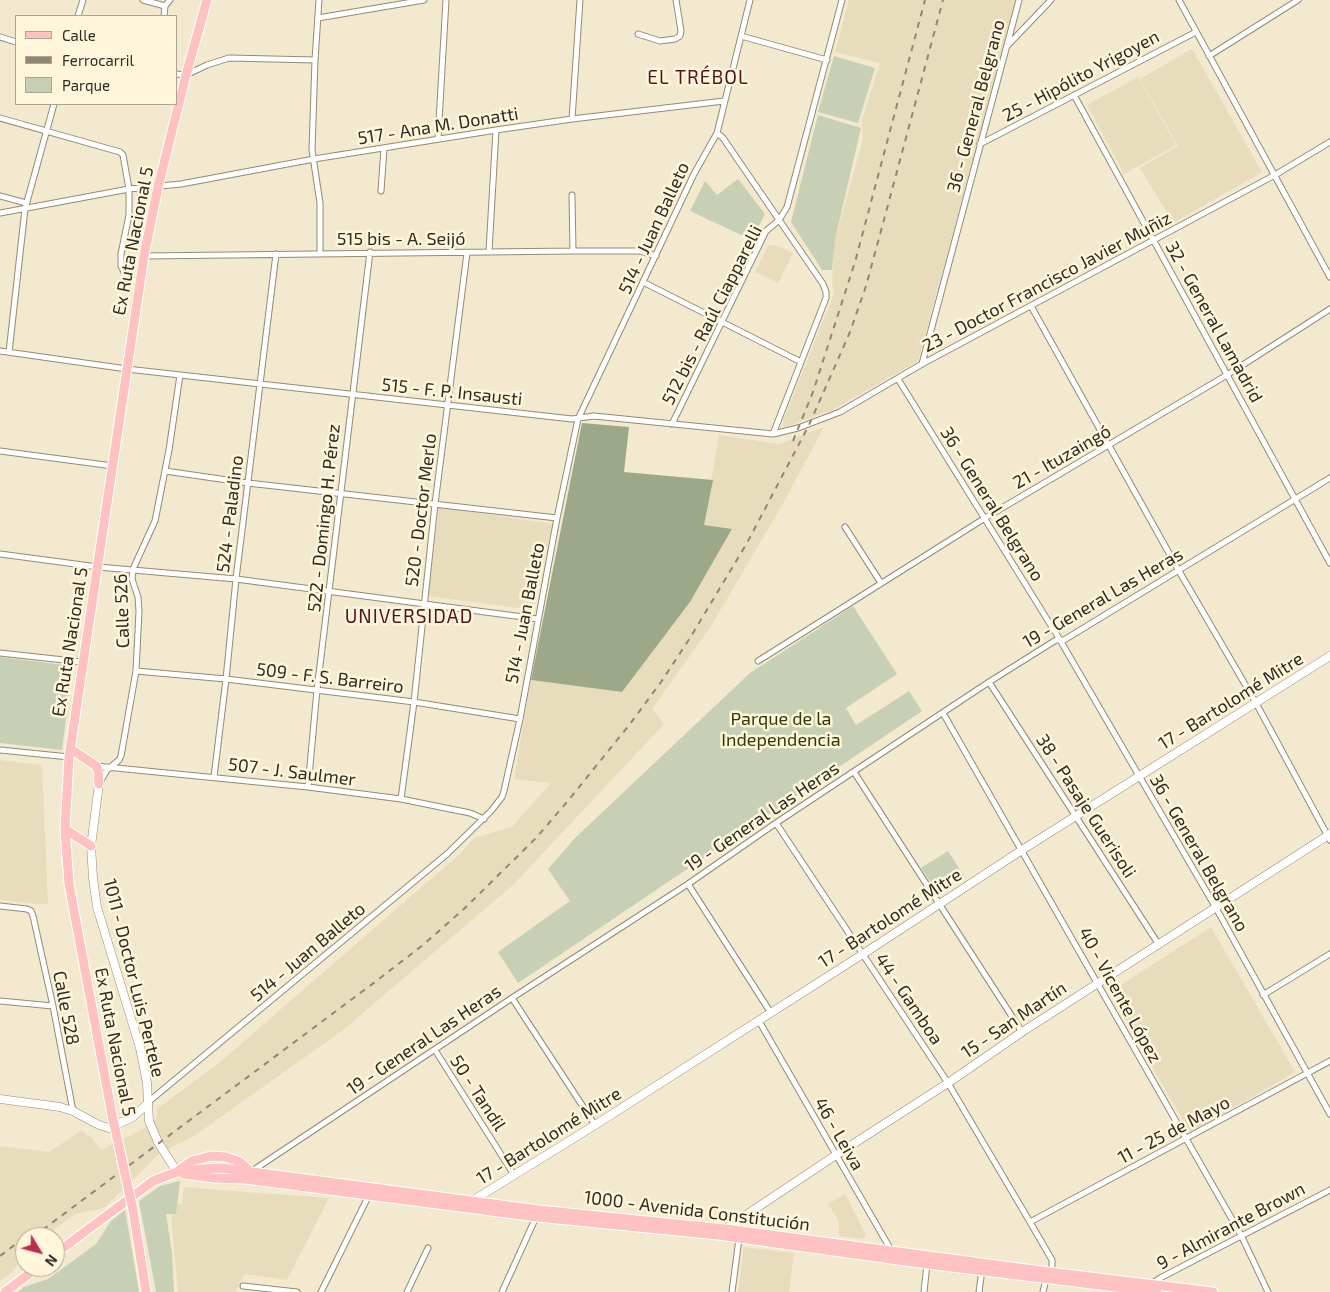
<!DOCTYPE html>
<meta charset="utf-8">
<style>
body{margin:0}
#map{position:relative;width:1330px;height:1292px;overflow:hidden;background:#f2e9cf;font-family:"Exo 2",sans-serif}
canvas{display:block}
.legend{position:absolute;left:15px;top:15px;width:162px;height:90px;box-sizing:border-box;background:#fff6dc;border:1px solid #aca592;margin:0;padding:6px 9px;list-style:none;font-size:15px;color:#2f2b22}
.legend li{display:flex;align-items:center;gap:10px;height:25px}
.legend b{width:25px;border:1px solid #aca592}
.north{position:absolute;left:15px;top:1227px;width:50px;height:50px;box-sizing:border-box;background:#fff6dc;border:1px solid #aca592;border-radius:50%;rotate:127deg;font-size:14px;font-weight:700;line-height:20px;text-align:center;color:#2f2b22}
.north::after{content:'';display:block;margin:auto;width:18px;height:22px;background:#bb2b4b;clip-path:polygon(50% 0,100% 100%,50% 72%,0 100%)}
</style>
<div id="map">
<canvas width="1330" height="1292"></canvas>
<ul class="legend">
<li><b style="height:6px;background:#fdc2c1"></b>Calle</li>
<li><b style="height:6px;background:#8e8776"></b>Ferrocarril</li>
<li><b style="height:14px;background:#c7d0b4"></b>Parque</li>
</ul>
<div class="north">N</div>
</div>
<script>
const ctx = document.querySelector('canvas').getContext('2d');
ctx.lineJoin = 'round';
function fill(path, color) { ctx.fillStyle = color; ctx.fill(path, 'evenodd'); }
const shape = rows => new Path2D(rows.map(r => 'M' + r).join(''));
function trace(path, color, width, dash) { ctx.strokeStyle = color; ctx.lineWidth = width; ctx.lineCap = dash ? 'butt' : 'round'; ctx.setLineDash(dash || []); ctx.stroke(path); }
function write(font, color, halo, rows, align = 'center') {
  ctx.font = font + ' "Exo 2",sans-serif'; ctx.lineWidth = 5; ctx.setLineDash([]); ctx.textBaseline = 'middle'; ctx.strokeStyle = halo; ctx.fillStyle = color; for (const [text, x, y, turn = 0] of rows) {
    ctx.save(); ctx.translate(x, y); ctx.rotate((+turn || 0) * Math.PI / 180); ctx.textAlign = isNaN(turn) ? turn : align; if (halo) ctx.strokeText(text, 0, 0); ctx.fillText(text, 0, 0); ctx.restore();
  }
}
const built = shape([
 [849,0,1016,0,918,361,832,410,785,427,783,425,783,421,834,294,832,283,834,243,863,139,862,120,880,63,835,52],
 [1192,49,1262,172,1173,223,1140,168,1178,146,1140,79],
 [1138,77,1176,145,1124,174,1087,105],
 [775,245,793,253,778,283,755,272,768,246],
 [824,427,781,507,711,626,652,709,664,724,513,885,343,1030,194,1136,159,1154,104,1208,75,1214,44,1237,25,1237,25,1254,12,1272,0,1281,0,1146,49,1152,82,1130,88,1136,90,1136,101,1150,145,1128,157,1118,157,1109,219,1063,462,852,474,838,512,827,551,783,514,779,531,680,622,692,690,602,732,530,704,525,719,435,779,444],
 [439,507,552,524,533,610,428,596],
 [0,760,42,765,48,904,38,904,0,900],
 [1211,927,1295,1072,1190,1133,1110,992],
 [184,1187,245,1192,329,1198,287,1280,245,1274,235,1292,178,1292,170,1203,182,1204],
 [845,1194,866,1235,863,1239,839,1236,839,1221,828,1204],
 [744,1247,794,1253,789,1292,738,1292]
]);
const green = shape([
 [834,56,875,68,858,123,818,112],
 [818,115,861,128,835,239,832,270,822,270,791,222],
 [738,179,765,214,752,240,690,211,705,181,717,195],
 [853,606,897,674,846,708,856,725,909,691,922,711,518,983,498,952,570,901,548,869,575,838,750,673],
 [0,657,73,666,62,750,0,743],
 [948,851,964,876,941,892,937,892,921,868],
 [180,1181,176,1214,166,1214,172,1253,174,1292,156,1292,139,1201,160,1186],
 [125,1210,139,1292,18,1292,24,1287,48,1279,96,1244,111,1221]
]);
const forest = shape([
 [582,423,629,427,624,472,713,480,704,525,732,529,690,602,622,692,531,680]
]);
const street = shape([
 [143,0,165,6],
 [319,0,315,60,312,150,320,203,320,253],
 [1179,0,1330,277],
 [78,16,83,0],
 [164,16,165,6,170,0],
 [318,18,424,0],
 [638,34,660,41,675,39,680,36,681,31,676,0],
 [741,36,827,60],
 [0,37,16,42],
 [1008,45,1051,0],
 [1209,56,1298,0],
 [176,74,186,75,207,65,229,58,315,60],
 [1074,95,1330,563],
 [0,118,120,152,123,155,129,189,129,215,121,254,121,266,124,272,128,277,140,284],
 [572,119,580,0],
 [717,133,723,138,823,284,826,292,826,298,773,434],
 [438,139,446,0],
 [980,144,1196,32],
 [381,191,384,148],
 [572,195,573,251],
 [0,196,26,203],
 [0,213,129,189,181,184,314,159,496,130,572,119,724,101],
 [489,251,496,130],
 [144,256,573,251,640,251,656,256],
 [643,282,801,362],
 [1031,306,1179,571,1256,703,1330,840],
 [0,351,127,369,572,419,594,416,773,434,798,428,840,412,922,364,1275,175,1330,142],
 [9,352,25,209,54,104],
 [922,364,1019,0],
 [898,379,1060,640,1216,908,1330,1114],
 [672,424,766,231,779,220,787,207,842,0],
 [0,451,113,466],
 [165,471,248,483,557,518],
 [845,527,881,583],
 [0,554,98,567,236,579,538,619],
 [0,653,82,662],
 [758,661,985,518,1227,375,1330,309],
 [136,671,226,679,414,702,520,719],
 [989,682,1159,945],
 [943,713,1241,1235,1268,1292],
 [0,750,69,757],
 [96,766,308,787,401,799,470,813,484,819],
 [854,772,1022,1032],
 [214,777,226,679,236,579,276,254],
 [100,782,107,770,119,760,121,756,136,671,139,611,138,597,132,579,133,569,155,521,169,450,180,375],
 [308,787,317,690,370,252],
 [401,799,414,702,435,504,467,253],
 [776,823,948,1083,1030,1222,1052,1260,1052,1266,1046,1279,1043,1292],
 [688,884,771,1013],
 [0,906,27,909,31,911,33,916,53,1006,73,1111],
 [1263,995,1330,954],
 [512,998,595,1125],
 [0,1001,53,1006],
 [759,1021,891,1250],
 [435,1050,514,1175],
 [147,1103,447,854,491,811,502,797,504,791,520,719,557,518,578,419,694,174,717,133,750,0],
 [252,1171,512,998,688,884,776,823,989,682,1056,640,1064,640,1330,478],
 [1030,1222,1330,1061],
 [1151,1284,1162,1277,1330,1190],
 [243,1286,297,1292],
 [321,1292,370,1193],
 [407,1292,428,1248],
 [502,1292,537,1215],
 [732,1292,740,1231,736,1221],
 [924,1292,927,1264],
 [979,1292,982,1270]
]);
const secondary = shape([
 [99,784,91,846,93,878,97,907,140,1048,147,1083,149,1121,158,1142,177,1172],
 [0,1099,60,1107,73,1111,99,1125,109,1128,133,1117,147,1104],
 [471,1204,472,1201,595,1125,863,954,1022,850,1330,656],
 [722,1231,836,1155,948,1083,1022,1032,1330,834]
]);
const primary = shape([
 [71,749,96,766,98,770,99,784],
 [65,829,91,846],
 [112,1115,69,884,65,829,69,757,144,256,158,187,186,75,207,0],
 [179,1170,192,1161,211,1156,226,1157,240,1162,251,1172],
 [184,1174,214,1178,245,1179,537,1217,718,1235,927,1264,1157,1292],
 [133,1210,146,1292],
 [55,1254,153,1181,177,1172,202,1169,222,1168,539,1210,725,1229,1049,1272,1213,1292],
 [5,1292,38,1267]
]);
const rail = shape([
 [793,441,813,392,855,262,925,0],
 [33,1237,375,982,423,945,465,908,536,838,567,802,630,724,661,682,690,638,747,543,809,425,850,332,866,286,885,216,943,0],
 [0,1256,25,1237]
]);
const primaryBridge = shape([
 [112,1115,133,1210]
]);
const streetNames = [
 ["25 - Hipólito Yrigoyen",1081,76,-28],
 ["36 - General Belgrano",976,106,-75],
 ["517 - Ana M. Donatti",438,126,-9],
 ["514 - Juan Balleto",654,228,-65],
 ["515 bis - A. Seijó",401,239],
 ["Ex Ruta Nacional 5",133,241,-79],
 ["23 - Doctor Francisco Javier Muñiz",1047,282,-28],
 ["512 bis - Raúl Ciapparelli",712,315,-63],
 ["32 - General Lamadrid",1214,322,61],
 ["515 - F. P. Insausti",452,392,6],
 ["21 - Ituzaingó",1062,457,-30],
 ["36 - General Belgrano",992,504,58],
 ["520 - Doctor Merlo",421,510,-83],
 ["524 - Paladino",230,514,-83],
 ["522 - Domingo H. Pérez",324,518,-84],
 ["19 - General Las Heras",1103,598,-30],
 ["Calle 526",122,611,-92],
 ["514 - Juan Balleto",525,613,-79],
 ["Ex Ruta Nacional 5",70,642,-81],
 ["509 - F. S. Barreiro",330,678,7],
 ["17 - Bartolomé Mitre",1231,701,-32],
 ["507 - J. Saulmer",292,772,7],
 ["38 - Pasaje Guerisoli",1086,806,57],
 ["19 - General Las Heras",762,817,-34],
 ["36 - General Belgrano",1199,853,60],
 ["17 - Bartolomé Mitre",890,918,-33],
 ["514 - Juan Balleto",308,952,-40],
 ["1011 - Doctor Luis Pertele",134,978,76],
 ["40 - Vicente López",1120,995,61],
 ["44 - Gamboa",909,999,56],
 ["Calle 528",66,1008,79],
 ["15 - San Martín",1014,1020,-34],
 ["19 - General Las Heras",424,1040,-34],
 ["Ex Ruta Nacional 5",115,1042,79],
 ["50 - Tandil",478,1093,57],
 ["11 - 25 de Mayo",1174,1130,-28],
 ["46 - Leiva",839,1134,60],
 ["17 - Bartolomé Mitre",549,1136,-32],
 ["1000 - Avenida Constitución",697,1211,7],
 ["9 - Almirante Brown",1231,1226,-28]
];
const parkNames = [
 ["Parque de la",781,719],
 ["Independencia",781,740]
];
const neighbourhoodNames = [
 ["EL TRÉBOL",698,78],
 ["UNIVERSIDAD",409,617]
];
fill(built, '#e7dcbb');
fill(green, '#c7d0b4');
fill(forest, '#9da888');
trace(street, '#938b73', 7);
trace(secondary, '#938b73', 9);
trace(primary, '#fff', 11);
trace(street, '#fff', 5);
trace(secondary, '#fff', 8);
trace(primary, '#fdc2c1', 9);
trace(rail, '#8e8776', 2, [6, 6]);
trace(primaryBridge, '#fff', 11, []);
trace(primaryBridge, '#fdc2c1', 9);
write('18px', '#2f2b22', '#fff6dc', streetNames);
write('18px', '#2f3b04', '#fff6dc', parkNames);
ctx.letterSpacing = '1px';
write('19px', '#56111f', '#fff6dc', neighbourhoodNames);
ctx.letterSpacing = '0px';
</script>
